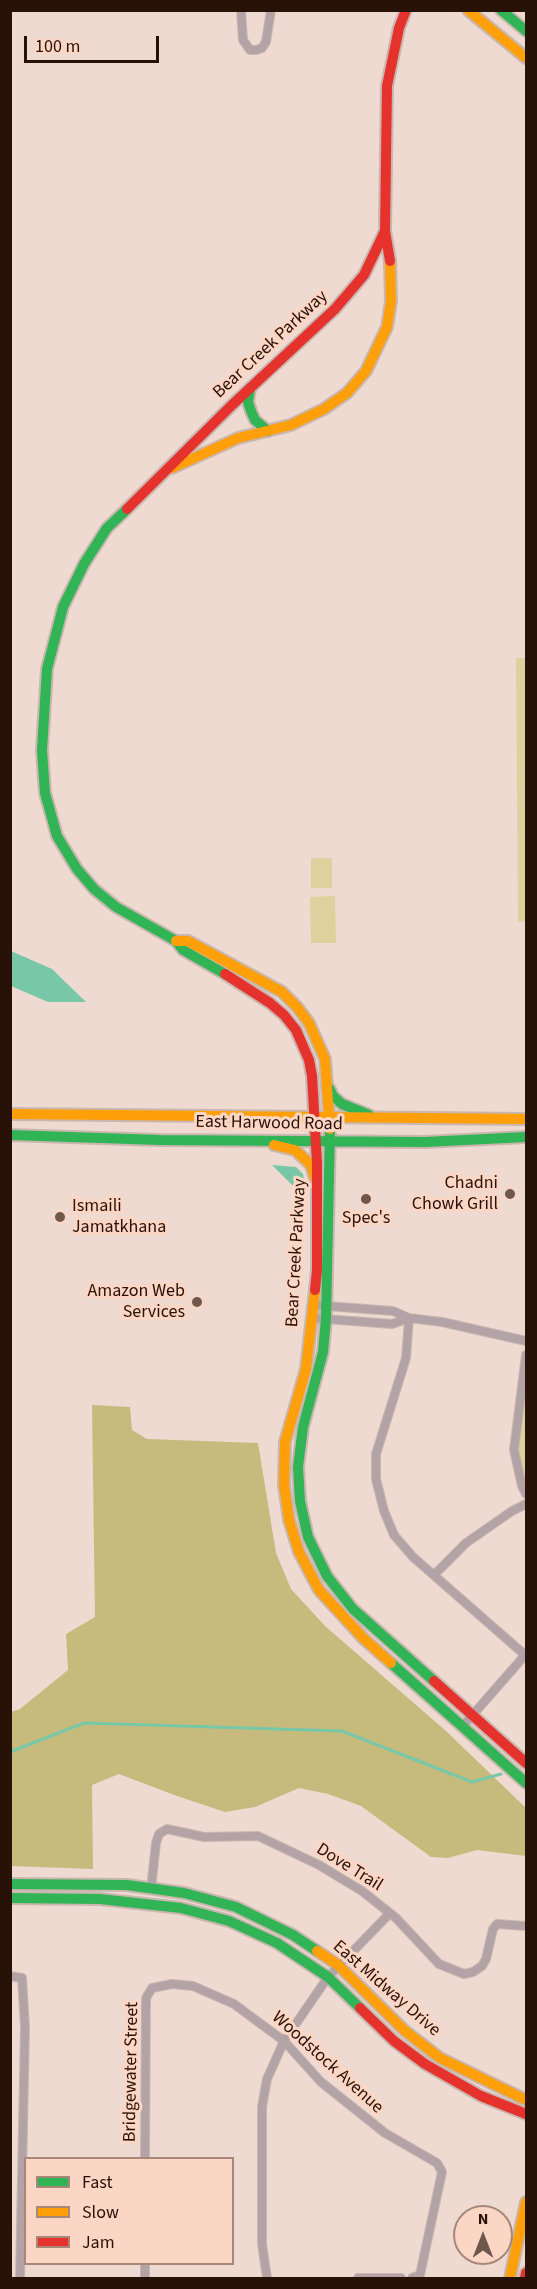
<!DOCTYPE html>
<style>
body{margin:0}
#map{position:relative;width:537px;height:2289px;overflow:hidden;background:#efdad1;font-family:"Source Sans 3",sans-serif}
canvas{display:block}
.frame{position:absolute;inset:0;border:12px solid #281207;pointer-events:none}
.legend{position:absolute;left:24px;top:2157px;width:210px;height:108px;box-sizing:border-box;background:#fcd6c4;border:2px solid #a78878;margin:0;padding:8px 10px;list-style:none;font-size:18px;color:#281207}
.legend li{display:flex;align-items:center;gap:12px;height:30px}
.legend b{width:30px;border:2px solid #a78878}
.north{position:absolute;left:453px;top:2205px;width:60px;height:60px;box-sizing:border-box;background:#fcd6c4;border:2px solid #a78878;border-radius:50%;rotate:0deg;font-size:16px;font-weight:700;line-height:24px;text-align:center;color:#281207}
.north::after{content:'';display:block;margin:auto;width:21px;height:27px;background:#6e584e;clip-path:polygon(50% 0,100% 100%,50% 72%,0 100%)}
.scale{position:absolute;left:24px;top:36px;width:135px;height:27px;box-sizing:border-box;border:3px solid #281207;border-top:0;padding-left:8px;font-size:18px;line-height:21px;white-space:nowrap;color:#281207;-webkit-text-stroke:4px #fcd6c4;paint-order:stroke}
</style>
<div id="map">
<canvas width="537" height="2289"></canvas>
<div class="frame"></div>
<ul class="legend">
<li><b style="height:8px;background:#30b455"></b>Fast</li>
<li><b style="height:8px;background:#ff9f0a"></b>Slow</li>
<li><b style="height:8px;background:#e5322d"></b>Jam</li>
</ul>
<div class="north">N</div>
<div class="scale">100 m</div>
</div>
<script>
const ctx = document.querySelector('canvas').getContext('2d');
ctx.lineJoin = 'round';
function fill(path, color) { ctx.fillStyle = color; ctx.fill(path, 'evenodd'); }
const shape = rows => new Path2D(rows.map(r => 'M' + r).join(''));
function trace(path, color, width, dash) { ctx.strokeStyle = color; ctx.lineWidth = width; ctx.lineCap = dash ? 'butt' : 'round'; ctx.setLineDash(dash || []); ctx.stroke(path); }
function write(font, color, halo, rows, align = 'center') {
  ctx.font = font + ' "Source Sans 3",sans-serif'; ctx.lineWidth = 6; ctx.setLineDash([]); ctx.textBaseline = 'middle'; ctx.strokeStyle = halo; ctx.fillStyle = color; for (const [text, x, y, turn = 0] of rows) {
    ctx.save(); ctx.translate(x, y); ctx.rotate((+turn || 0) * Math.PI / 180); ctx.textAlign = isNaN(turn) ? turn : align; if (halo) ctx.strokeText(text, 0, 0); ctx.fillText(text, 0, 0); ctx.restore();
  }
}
const green = shape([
 [516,658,526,658,526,921,518,922],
 [311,858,332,858,332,888,311,888],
 [335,896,336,943,311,943,310,897],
 [526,1395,526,1483,517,1449]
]);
const forest = shape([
 [92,1405,130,1407,132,1430,147,1439,258,1443,276,1553,291,1589,325,1626,446,1731,526,1808,526,1856,477,1850,448,1858,431,1857,361,1806,328,1794,299,1788,255,1807,225,1812,177,1796,119,1774,92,1785,93,1869,11,1866,11,1712,20,1709,68,1670,66,1634,95,1617]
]);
const water = shape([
 [11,951,52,969,86,1002,48,1002,11,986],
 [272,1165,296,1167,303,1174,305,1183,305,1198]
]);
const stream = shape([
 [10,1752,84,1723,342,1731,472,1782,501,1774]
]);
const street = shape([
 [241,10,243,40,250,50,256,50,262,48,266,42,271,10],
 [313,1305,393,1311,409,1318,442,1322,526,1341],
 [312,1318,392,1324,409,1318],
 [409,1318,406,1358,376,1454,376,1479,384,1511,394,1535,413,1557,525,1655],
 [526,1355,514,1450,522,1486,526,1494],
 [434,1575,466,1543,512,1511,526,1504],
 [463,1726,526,1654],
 [151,1889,156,1843,159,1834,167,1829,204,1837,258,1836,319,1865,362,1891,396,1918,439,1964,464,1974,473,1972,482,1966,486,1959,493,1929,497,1924,526,1926],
 [10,1976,22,1978,25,2027,20,2278],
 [145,2158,146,1998,152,1988,172,1984,193,1986,234,2004,284,2041,321,2082,385,2133,437,2163,442,2172,420,2275,412,2278],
 [145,2278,145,2264],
 [267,2278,262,2244,262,2107,267,2079,284,2041,328,1977,390,1913],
 [358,2278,401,2278]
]);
const fast = shape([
 [501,10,526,31],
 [250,388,248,402,251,411,255,420,268,431],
 [127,509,107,528,84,564,63,607,47,669,42,750,45,793,57,836,77,869,94,889,116,907,176,941,183,950,225,974],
 [329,1088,333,1096,342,1104,369,1115],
 [330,1129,326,1319,323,1352,303,1427,298,1467,300,1501,308,1537,327,1576,353,1609,434,1681],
 [10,1135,160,1140,425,1142,526,1137],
 [391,1663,526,1783],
 [10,1884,127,1885,184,1893,236,1907,293,1935,317,1951],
 [10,1898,100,1899,181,1908,229,1921,277,1943,328,1977,360,2008]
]);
const slow = shape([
 [468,10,526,58],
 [172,468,238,438,291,425,324,409,347,393,366,371,387,327,391,301,390,261],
 [176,941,188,941,282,992,297,1007,309,1023,325,1059,330,1129],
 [10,1114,526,1119],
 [274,1145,295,1150,311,1165,315,1178],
 [315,1290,306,1369,285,1442,284,1485,289,1520,299,1552,319,1590,363,1638,391,1663],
 [317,1951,338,1965,405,2031,440,2058,526,2100],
 [510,2278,526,2202]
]);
const jam = shape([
 [390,261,385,231,387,86,399,28,406,10],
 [127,509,232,405,335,309,364,275,385,231],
 [225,974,270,1003,284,1015,296,1030,309,1060,312,1076,317,1163,317,1270,315,1290],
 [434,1681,526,1763],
 [360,2008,394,2041,425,2064,481,2096,526,2114],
 [525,2278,526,2273]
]);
const markers = [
 [510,1194,6,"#6e584e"],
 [366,1199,6,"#6e584e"],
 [60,1217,6,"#6e584e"],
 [197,1302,6,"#6e584e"]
];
const streetNames = [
 ["Bear Creek Parkway",271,345,-43],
 ["East Harwood Road",269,1124,1],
 ["Bear Creek Parkway",297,1253,-87],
 ["Dove Trail",349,1868,32],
 ["East Midway Drive",386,1989,41],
 ["Woodstock Avenue",327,2063,42],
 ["Bridgewater Street",132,2072,-89]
];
const poiNames = [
 ["Chadni",498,1184],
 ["Chowk Grill",498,1205],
 ["Ismaili",72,1207,"left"],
 ["Jamatkhana",72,1228,"left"],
 ["Spec's",366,1219,"center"],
 ["Amazon Web",185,1292],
 ["Services",185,1313]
];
fill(green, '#ddd29d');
fill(forest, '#c6ba7d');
fill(water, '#78c8a8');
trace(stream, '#78c8a8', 3);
trace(street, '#c9b7af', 10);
trace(fast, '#c9b7af', 14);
trace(slow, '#c9b7af', 14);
trace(jam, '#c9b7af', 14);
trace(street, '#b3a3a6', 8);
trace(fast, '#30b455', 10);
trace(slow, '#ff9f0a', 10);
trace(jam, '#e5322d', 10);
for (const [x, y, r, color] of markers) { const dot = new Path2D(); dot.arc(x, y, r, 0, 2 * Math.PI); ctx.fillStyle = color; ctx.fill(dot); trace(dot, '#fcd6c4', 2); }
write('18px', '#281207', '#fcd6c4', streetNames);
write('18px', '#281207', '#fcd6c4', poiNames, 'right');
</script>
